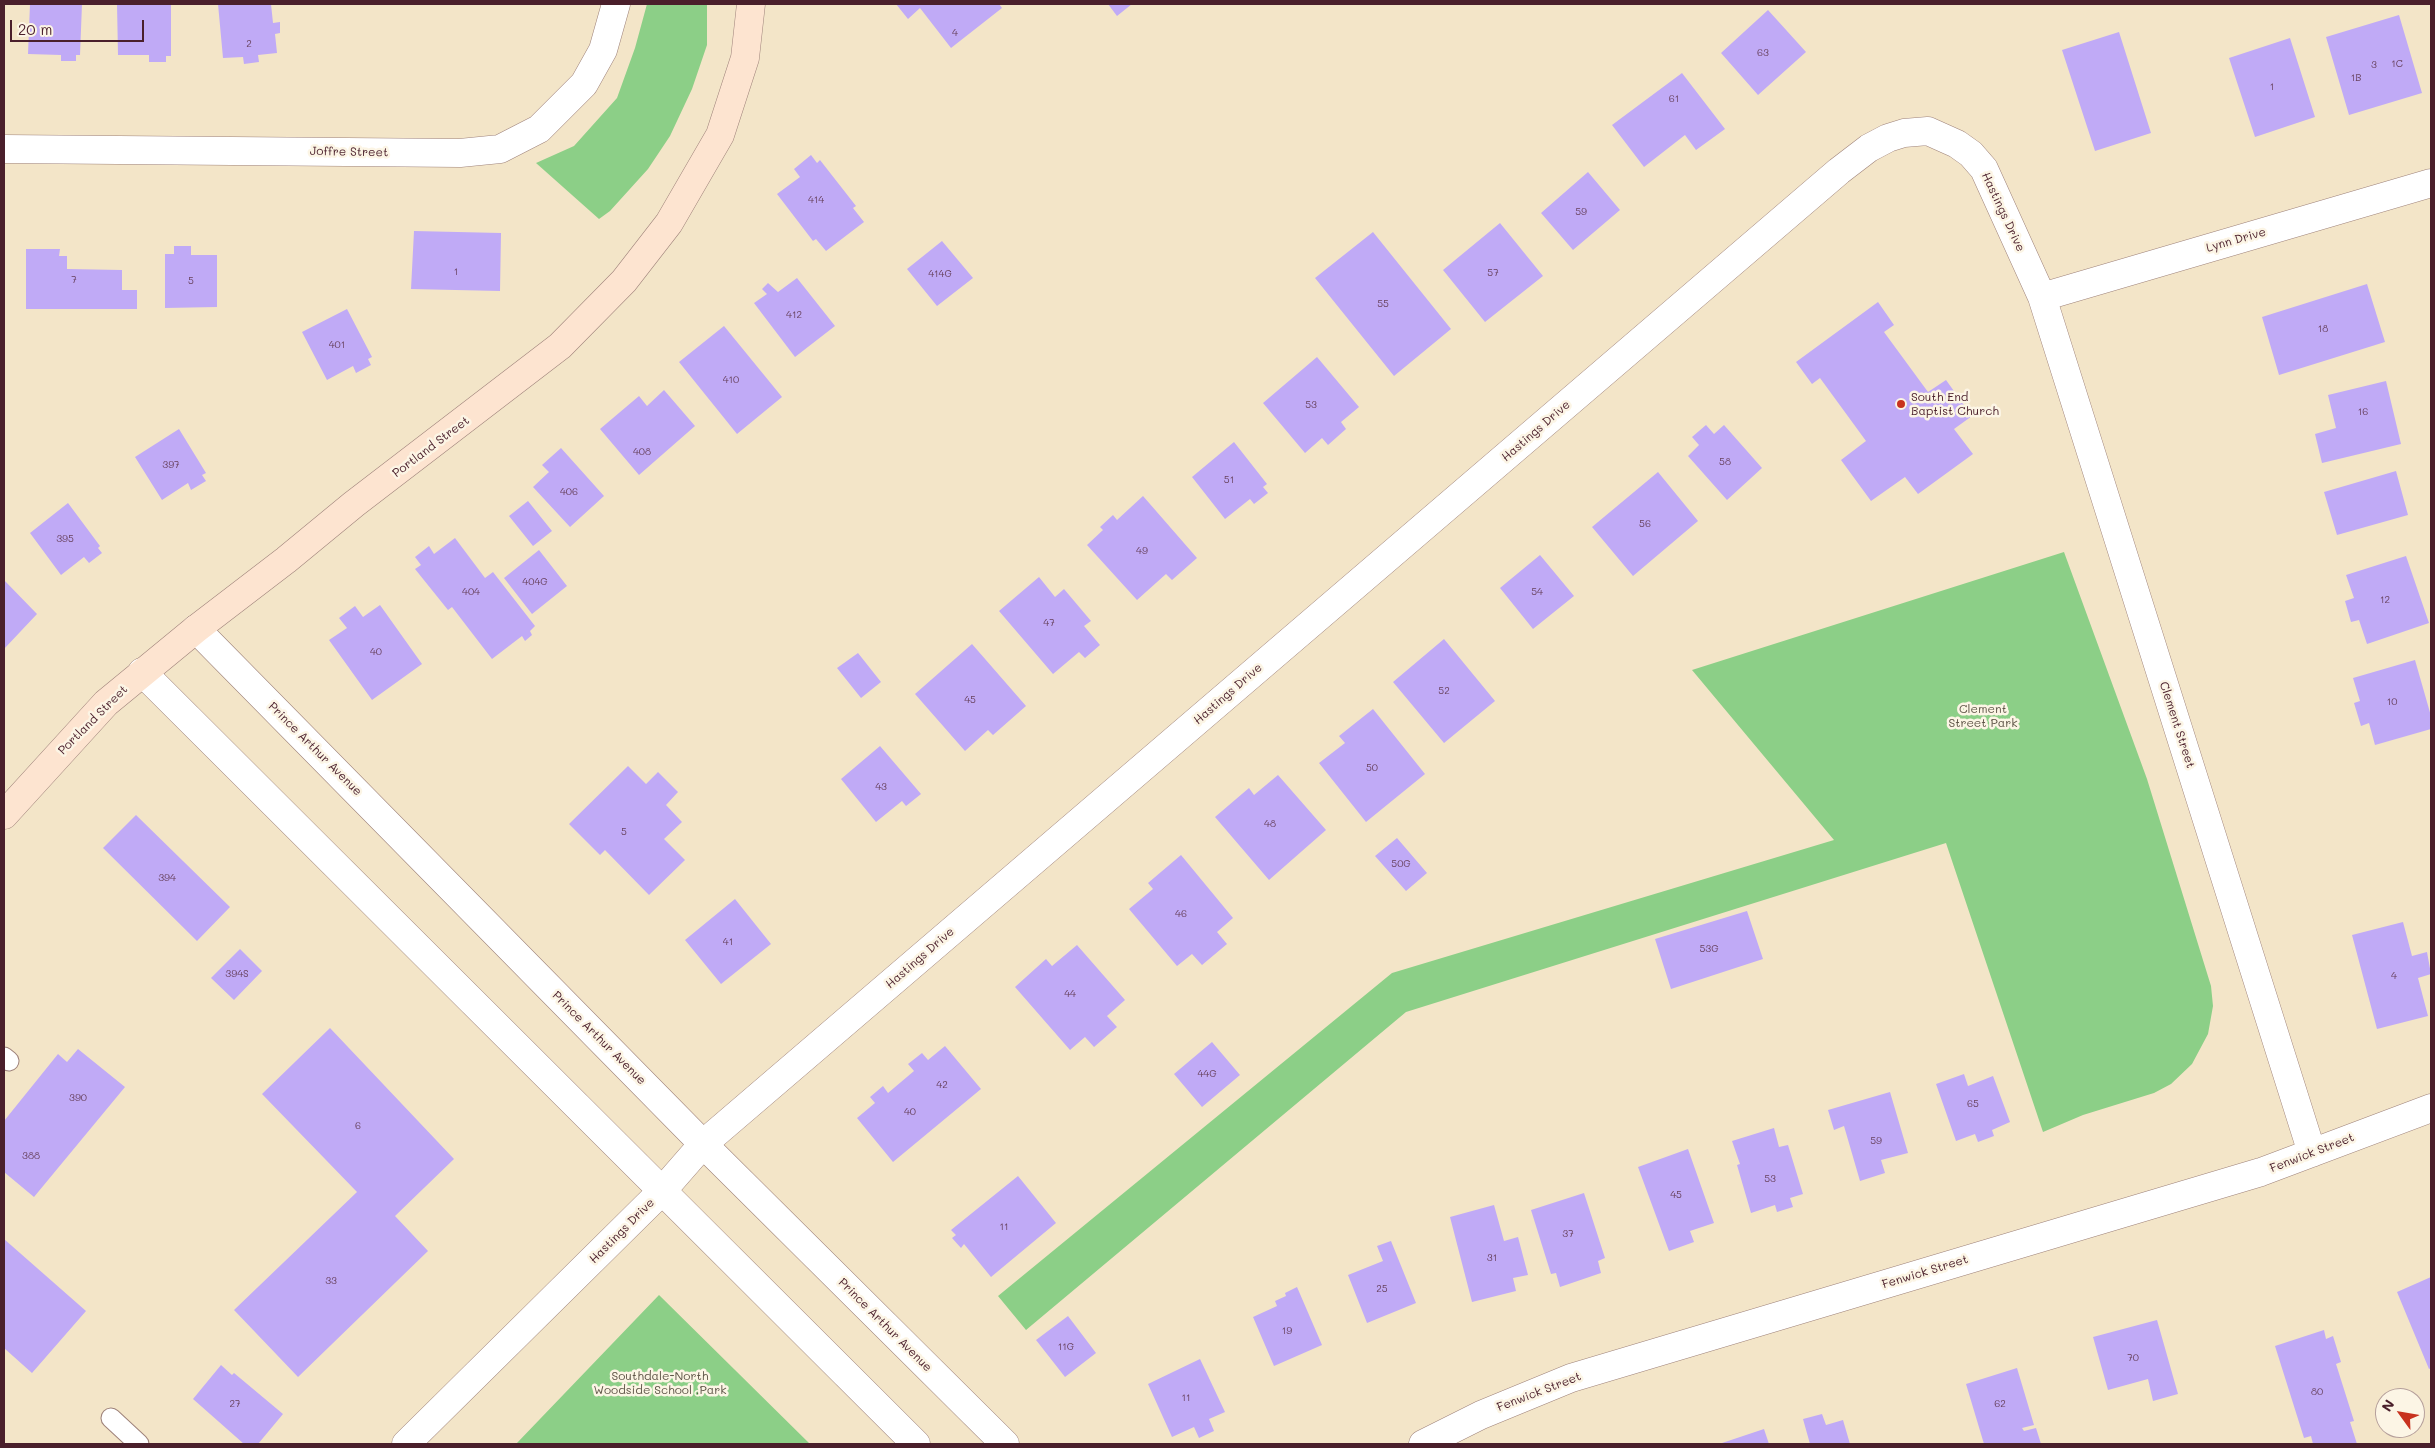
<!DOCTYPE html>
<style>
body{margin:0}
#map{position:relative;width:2435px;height:1448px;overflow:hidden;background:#f3e5c8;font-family:Mali,sans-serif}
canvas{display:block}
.frame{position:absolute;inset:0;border:5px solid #4a1f2b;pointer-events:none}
.north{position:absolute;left:2375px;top:1388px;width:50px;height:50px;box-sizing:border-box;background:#fcf5e5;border:1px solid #b59f9b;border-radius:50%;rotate:302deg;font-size:14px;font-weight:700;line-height:20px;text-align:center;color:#4a1f2b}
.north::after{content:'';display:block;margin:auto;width:18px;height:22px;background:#c8321e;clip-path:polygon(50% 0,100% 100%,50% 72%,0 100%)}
.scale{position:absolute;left:10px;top:20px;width:134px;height:22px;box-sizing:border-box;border:2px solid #4a1f2b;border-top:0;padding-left:6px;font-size:15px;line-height:18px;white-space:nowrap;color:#4a1f2b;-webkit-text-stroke:4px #fcf5e5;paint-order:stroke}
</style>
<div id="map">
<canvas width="2435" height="1448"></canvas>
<div class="frame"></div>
<div class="north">N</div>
<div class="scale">20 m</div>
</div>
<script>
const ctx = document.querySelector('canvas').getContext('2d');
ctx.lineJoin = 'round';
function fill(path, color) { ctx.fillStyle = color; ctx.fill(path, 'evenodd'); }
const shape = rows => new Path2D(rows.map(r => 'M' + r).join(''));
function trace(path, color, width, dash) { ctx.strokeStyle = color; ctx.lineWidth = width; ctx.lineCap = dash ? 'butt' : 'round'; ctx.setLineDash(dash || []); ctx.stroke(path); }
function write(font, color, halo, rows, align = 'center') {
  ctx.font = font + ' Mali,sans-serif'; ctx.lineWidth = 5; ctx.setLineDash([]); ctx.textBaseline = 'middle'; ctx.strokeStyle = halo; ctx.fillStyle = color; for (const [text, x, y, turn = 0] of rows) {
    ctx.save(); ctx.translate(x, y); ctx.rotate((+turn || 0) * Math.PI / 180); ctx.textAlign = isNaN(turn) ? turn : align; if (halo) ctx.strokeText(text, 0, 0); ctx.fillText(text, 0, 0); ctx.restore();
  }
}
const green = shape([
 [647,4,707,4,707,45,692,89,670,136,648,169,610,211,599,219,536,163,574,146,617,98,635,48],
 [2064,552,2147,779,2211,986,2213,1006,2208,1034,2192,1064,2171,1084,2154,1093,2083,1115,2043,1132,1946,843,1406,1012,1026,1330,998,1296,1392,973,1834,840,1692,670],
 [659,1295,810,1444,516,1444]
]);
const building = shape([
 [30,4,82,4,80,55,76,55,76,61,61,61,61,55,28,54],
 [117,4,171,4,171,56,166,56,166,62,149,62,149,55,118,55],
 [218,4,271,4,273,23,280,22,280,33,275,34,277,53,258,55,259,62,244,64,243,57,223,58],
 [896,4,999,4,1002,8,951,48,920,8,908,19],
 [1108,4,1132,4,1117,16],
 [1768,10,1806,52,1758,95,1721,53],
 [2399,15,2422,93,2349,115,2326,37],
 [2119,32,2151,133,2095,151,2062,50],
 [2290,38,2315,117,2255,137,2229,58],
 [1682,73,1725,129,1696,150,1685,135,1644,167,1612,125],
 [811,155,817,163,820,160,856,206,853,208,864,222,826,251,816,239,813,241,777,194,800,177,794,169],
 [1588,172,1620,210,1573,250,1541,213],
 [1500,223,1543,276,1485,322,1443,270],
 [414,231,501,233,500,291,411,289],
 [1373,232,1451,329,1394,376,1315,278],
 [942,241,973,278,937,306,907,269],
 [174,246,191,246,191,255,217,255,217,307,165,308,165,254,174,254],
 [26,249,60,249,59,256,67,256,67,269,122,270,122,290,137,290,137,309,26,309],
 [797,278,835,326,795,357,754,303,767,294,762,289,768,283,778,292],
 [2367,284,2385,342,2279,375,2262,317],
 [1878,302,1894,325,1884,332,1928,392,1946,380,1972,416,1954,429,1973,454,1918,494,1905,477,1871,501,1841,460,1866,441,1820,378,1812,384,1796,362],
 [347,309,372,357,368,359,371,365,356,373,353,366,327,380,302,332],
 [724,326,782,397,737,434,679,362],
 [1317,357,1359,407,1341,422,1346,429,1328,445,1322,438,1305,453,1263,403],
 [2386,381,2401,444,2322,463,2315,434,2336,428,2328,395],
 [664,390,695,426,639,475,600,429,639,396,647,406],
 [1706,425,1714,434,1724,425,1762,468,1727,500,1688,456,1699,445,1692,437],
 [179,429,206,473,202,475,206,481,191,490,188,483,162,500,135,457],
 [1234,442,1267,484,1263,487,1268,493,1254,504,1250,499,1225,519,1192,477],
 [561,448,604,496,570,527,533,487,549,472,542,465],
 [2396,471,2408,515,2337,535,2324,492],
 [1658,472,1698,521,1633,576,1592,527],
 [1143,496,1197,558,1172,580,1166,574,1137,600,1087,545,1103,530,1100,527,1113,515,1117,520],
 [528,501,552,531,533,546,509,516],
 [68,503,100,546,98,548,102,553,89,563,84,557,61,575,30,533],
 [455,538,485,578,493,572,535,626,530,631,532,635,525,641,522,636,492,659,452,607,448,610,415,569,421,565,415,557,429,546,434,554],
 [539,550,567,586,532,614,504,578],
 [1540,555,1574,596,1533,629,1500,588],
 [2406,556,2429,623,2367,644,2359,620,2351,622,2345,601,2354,598,2346,575],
 [1039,577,1055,597,1064,589,1091,621,1084,626,1100,645,1085,658,1079,652,1053,674,999,611],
 [4,580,37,614,4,649],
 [380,605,422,664,372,700,329,640,347,628,339,618,355,606,363,617],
 [1444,639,1495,701,1444,743,1393,682],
 [972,644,1026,706,993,735,988,730,965,751,915,694],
 [858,653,881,682,861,698,837,668],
 [2415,660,2431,716,2431,729,2375,745,2369,723,2361,726,2354,703,2360,701,2353,678],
 [1373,709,1425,774,1366,822,1319,763,1345,743,1339,736],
 [880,746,921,794,906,806,902,801,876,822,841,779],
 [628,766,646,784,658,772,678,792,666,805,682,822,664,839,685,860,649,895,605,850,600,855,569,824],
 [1278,775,1326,830,1269,880,1215,817,1249,788,1254,795],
 [136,815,230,907,197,941,103,848],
 [1397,838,1427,873,1406,891,1375,856],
 [1181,855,1233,918,1217,932,1227,944,1202,965,1192,954,1177,966,1129,909,1153,889,1148,883],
 [735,899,771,944,721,984,685,940],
 [1747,911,1763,959,1671,989,1655,939],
 [2403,922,2412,956,2427,952,2431,974,2418,978,2428,1016,2377,1029,2352,935],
 [1077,945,1125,1000,1107,1016,1117,1027,1094,1047,1085,1037,1070,1050,1015,987,1046,959,1052,966],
 [240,949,262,971,234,1000,211,978],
 [330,1028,454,1159,395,1216,428,1251,298,1377,234,1310,357,1192,262,1094],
 [1212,1042,1240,1075,1202,1107,1174,1074],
 [945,1046,981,1089,893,1162,857,1118,875,1103,870,1097,883,1086,888,1093,914,1071,908,1064,922,1053,928,1060],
 [78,1049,125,1087,34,1197,4,1172,4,1121,58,1054,67,1062],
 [1964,1074,1968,1086,1993,1076,2010,1122,1992,1130,1994,1136,1978,1142,1975,1134,1956,1141,1936,1084],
 [1890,1092,1908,1153,1881,1160,1885,1173,1860,1181,1844,1126,1834,1130,1828,1110],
 [1774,1128,1779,1147,1788,1145,1803,1194,1790,1198,1793,1207,1777,1212,1775,1205,1751,1213,1737,1165,1740,1164,1732,1141],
 [1688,1149,1714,1223,1690,1231,1694,1242,1669,1251,1638,1167],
 [1018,1176,1056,1223,991,1277,964,1244,961,1248,952,1238,956,1235,951,1230],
 [1584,1193,1605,1258,1598,1261,1601,1273,1560,1287,1556,1273,1551,1274,1531,1210],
 [1494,1205,1504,1241,1518,1237,1528,1275,1513,1278,1516,1291,1472,1302,1450,1217],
 [4,1239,86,1311,32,1373,4,1348],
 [1391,1241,1416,1303,1367,1323,1348,1275,1383,1261,1377,1246],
 [2431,1277,2431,1368,2429,1369,2397,1292],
 [1297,1287,1322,1345,1274,1366,1253,1317,1277,1306,1275,1301,1286,1296,1285,1293],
 [1068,1316,1096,1353,1065,1377,1036,1340],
 [2157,1320,2178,1394,2153,1401,2148,1379,2108,1390,2093,1337],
 [2324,1330,2326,1339,2333,1336,2341,1362,2336,1364,2354,1421,2350,1422,2357,1444,2313,1444,2311,1436,2304,1438,2275,1346],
 [1200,1359,1225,1412,1209,1419,1214,1431,1199,1438,1194,1427,1172,1437,1148,1384],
 [221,1365,232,1375,234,1373,283,1414,258,1444,244,1444,193,1399],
 [2017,1368,2034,1425,2022,1428,2024,1431,2036,1428,2041,1444,1984,1444,1966,1384],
 [1822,1414,1826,1425,1843,1420,1850,1444,1810,1444,1803,1419],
 [1764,1429,1769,1444,1719,1444]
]);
const service = shape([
 [4,1057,9,1061],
 [111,1418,139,1444]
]);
const minor = shape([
 [4,149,460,153,500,149,539,129,584,84,603,50,616,4],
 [2042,297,2431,183],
 [406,1444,662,1191,703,1144,1839,171,1869,148,1888,138,1904,133,1928,131,1957,144,1971,154,1984,169,2042,297,2312,1153],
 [1423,1444,1481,1415,1571,1378,2261,1172,2431,1108]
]);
const tertiary = shape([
 [196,629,703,1144,1005,1444],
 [142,672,916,1444]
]);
const secondary = shape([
 [4,815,106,703,196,629,286,560,354,504,560,346,624,281,669,223,720,135,745,58,751,4]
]);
const markers = [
 [1901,404,5,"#c8321e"]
];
const numberNames = [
 ["4",955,33],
 ["2",249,44],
 ["63",1763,53],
 ["1C",2397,64],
 ["3",2374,65],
 ["1B",2356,78],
 ["1",2272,87],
 ["61",1674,99],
 ["414",816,200],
 ["59",1581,212],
 ["1",456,272],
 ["57",1493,273],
 ["414G",940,274],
 ["7",74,280],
 ["5",191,281],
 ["55",1383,304],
 ["412",794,315],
 ["18",2323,329],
 ["401",337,345],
 ["410",731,380],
 ["53",1311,405],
 ["16",2363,412],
 ["408",642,452],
 ["58",1725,462],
 ["397",171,465],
 ["51",1229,480],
 ["406",569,492],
 ["56",1645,524],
 ["395",65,539],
 ["49",1142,551],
 ["404G",535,582],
 ["404",471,592],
 ["54",1537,592],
 ["12",2385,600],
 ["47",1049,623],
 ["40",376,652],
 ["52",1444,691],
 ["45",970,700],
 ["10",2392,702],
 ["50",1372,768],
 ["43",881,787],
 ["48",1270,824],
 ["5",624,832],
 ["50G",1401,864],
 ["394",167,878],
 ["46",1181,914],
 ["41",728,942],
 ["53G",1709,949],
 ["394S",237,974],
 ["4",2394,976],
 ["44",1070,994],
 ["44G",1207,1074],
 ["42",942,1085],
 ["390",78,1098],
 ["65",1973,1104],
 ["40",910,1112],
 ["6",358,1126],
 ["59",1876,1141],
 ["388",31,1156],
 ["53",1770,1179],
 ["45",1676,1195],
 ["11",1004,1227],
 ["37",1568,1234],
 ["31",1492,1258],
 ["33",331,1281],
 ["25",1382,1289],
 ["19",1287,1331],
 ["11G",1066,1347],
 ["70",2133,1358],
 ["80",2317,1392],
 ["11",1186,1398],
 ["27",235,1404],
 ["62",2000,1404]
];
const streetNames = [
 ["Joffre Street",349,152,1],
 ["Hastings Drive",2003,212,65],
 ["Lynn Drive",2236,240,-16],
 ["Hastings Drive",1536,431,-41],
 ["Portland Street",431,447,-37],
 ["Hastings Drive",1228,694,-41],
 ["Portland Street",93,720,-45],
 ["Clement Street",2177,725,72],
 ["Prince Arthur Avenue",315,749,45],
 ["Hastings Drive",920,958,-41],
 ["Prince Arthur Avenue",599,1038,45],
 ["Fenwick Street",2312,1153,-21],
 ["Hastings Drive",622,1231,-45],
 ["Fenwick Street",1925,1272,-17],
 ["Prince Arthur Avenue",885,1325,45],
 ["Fenwick Street",1539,1392,-21]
];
const poiNames = [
 ["South End",1911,397],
 ["Baptist Church",1911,411]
];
const parkNames = [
 ["Clement",1983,709],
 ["Street Park",1983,723],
 ["Southdale-North",660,1376],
 ["Woodside School .Park",660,1390]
];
fill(green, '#8ccf87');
fill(building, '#c0aaf6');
trace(service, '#9e827a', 21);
trace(minor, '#9e827a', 29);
trace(tertiary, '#9e827a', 29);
trace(secondary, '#9e827a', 29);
trace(service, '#fff', 19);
trace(minor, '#fff', 28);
trace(tertiary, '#fff', 28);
trace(secondary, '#fde4d0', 28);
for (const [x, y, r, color] of markers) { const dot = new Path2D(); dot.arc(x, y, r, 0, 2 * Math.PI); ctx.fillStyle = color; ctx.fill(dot); trace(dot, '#fcf5e5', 2); }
write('10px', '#68425e', null, numberNames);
write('12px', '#4a1f2b', '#fcf5e5', streetNames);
write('12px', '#4a1f2b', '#fcf5e5', poiNames, 'left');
write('12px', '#5e5447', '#fcf5e5', parkNames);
</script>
